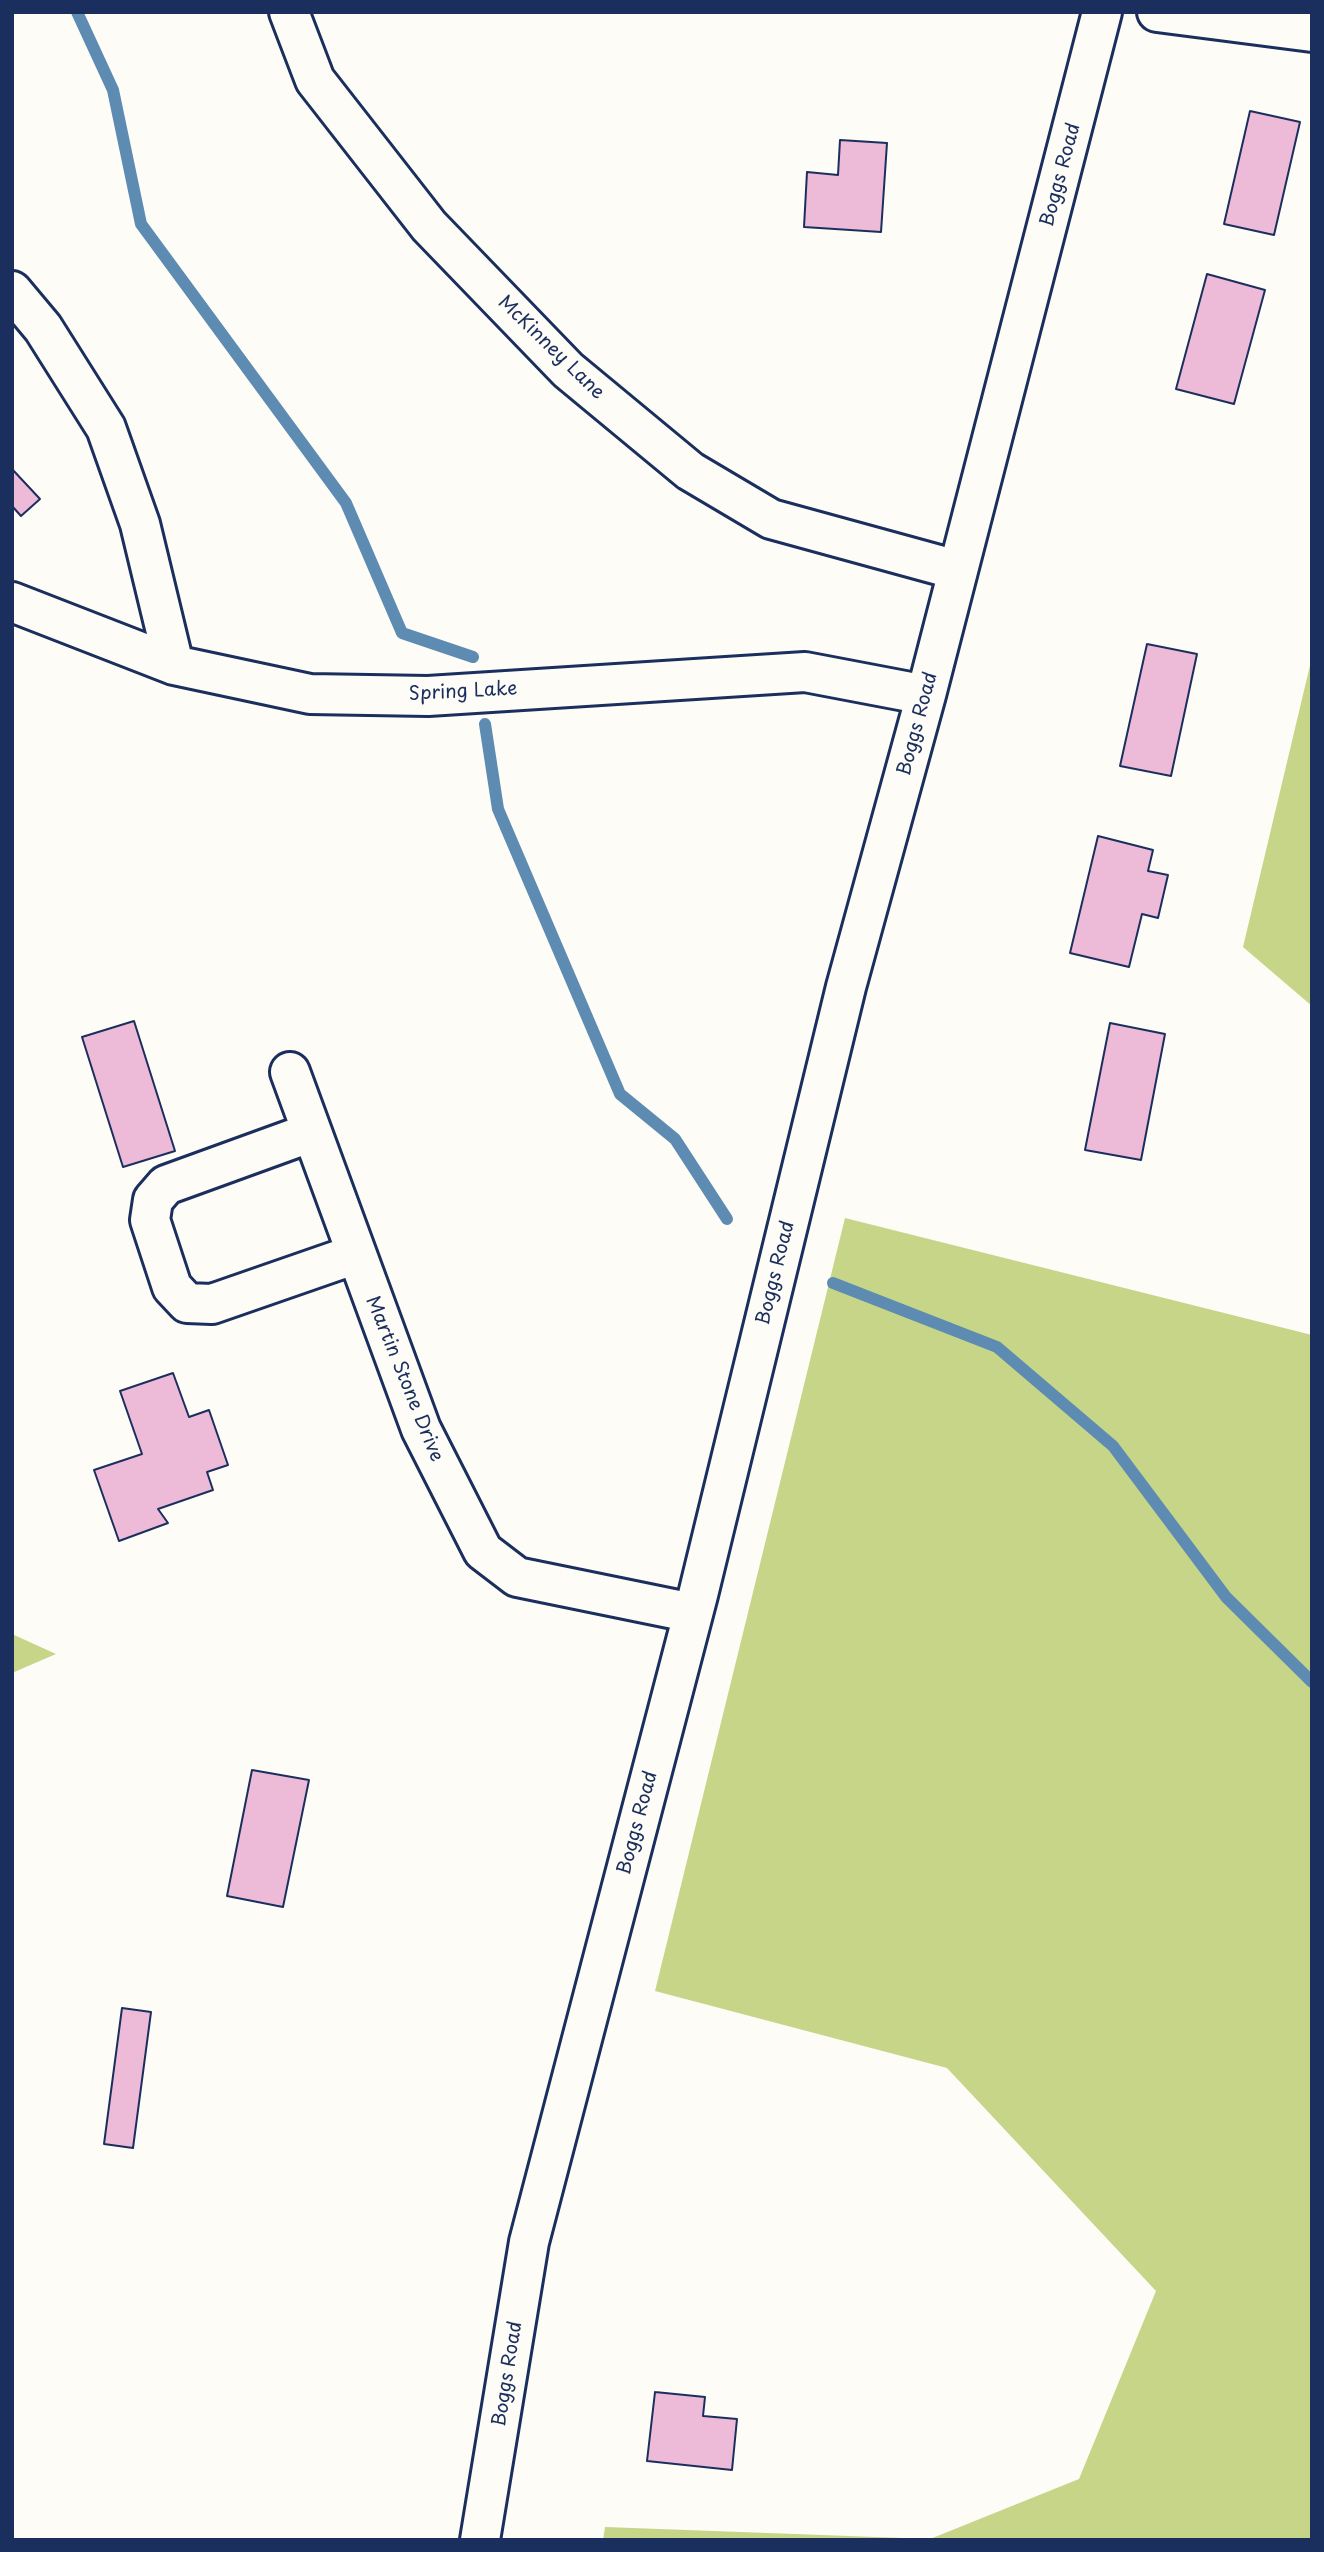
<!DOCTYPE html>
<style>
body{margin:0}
#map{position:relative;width:1324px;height:2552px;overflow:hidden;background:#fdfcf7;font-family:"Playpen Sans",sans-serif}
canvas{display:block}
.frame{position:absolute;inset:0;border:14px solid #1b2f5e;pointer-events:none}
</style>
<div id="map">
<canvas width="1324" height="2552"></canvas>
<div class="frame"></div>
</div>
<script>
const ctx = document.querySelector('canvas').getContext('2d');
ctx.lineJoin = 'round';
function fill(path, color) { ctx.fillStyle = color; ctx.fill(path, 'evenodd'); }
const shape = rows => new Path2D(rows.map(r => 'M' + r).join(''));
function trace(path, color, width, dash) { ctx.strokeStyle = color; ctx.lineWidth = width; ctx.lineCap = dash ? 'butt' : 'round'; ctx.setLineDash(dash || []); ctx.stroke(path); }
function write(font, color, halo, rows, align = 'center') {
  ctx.font = font + ' "Playpen Sans",sans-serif'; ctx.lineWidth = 7; ctx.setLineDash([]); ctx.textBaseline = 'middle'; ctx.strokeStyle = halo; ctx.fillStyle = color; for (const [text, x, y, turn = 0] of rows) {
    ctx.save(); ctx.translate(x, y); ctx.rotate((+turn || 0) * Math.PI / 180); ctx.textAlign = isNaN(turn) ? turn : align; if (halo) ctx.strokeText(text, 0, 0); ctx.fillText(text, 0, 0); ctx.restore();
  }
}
const green = shape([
 [1312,657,1312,1006,1243,947],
 [845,1218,1312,1335,1312,2540,603,2540,605,2527,930,2539,1079,2479,1156,2291,947,2068,655,1991],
 [12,1634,56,1654,12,1673]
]);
const stream = shape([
 [77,12,113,90,141,224,346,503,402,633,473,657],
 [485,724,498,809,620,1094,675,1139,727,1219],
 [833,1283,997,1347,1113,1446,1226,1597,1312,1682]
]);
const building = shape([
 [1250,111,1300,122,1274,235,1224,224,1250,111],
 [840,140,887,143,881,232,804,227,807,172,838,175,840,140],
 [1207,274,1265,290,1234,404,1176,389,1207,274],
 [12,469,40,499,21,516,12,506,12,469],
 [1147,644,1197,654,1171,776,1120,766,1147,644],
 [1098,836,1153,850,1148,871,1168,875,1158,918,1142,914,1129,967,1070,953,1098,836],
 [134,1021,175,1151,123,1167,82,1037,134,1021],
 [1110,1023,1165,1034,1141,1160,1085,1150,1110,1023],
 [173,1373,189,1417,209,1410,228,1465,207,1472,213,1490,158,1509,168,1523,119,1541,94,1470,142,1454,120,1391,173,1373],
 [252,1770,309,1780,283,1907,227,1896,252,1770],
 [122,2008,151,2012,133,2148,104,2144,122,2008],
 [655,2392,705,2397,703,2416,737,2419,732,2470,647,2461,655,2392]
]);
const minor = shape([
 [289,12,315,80,429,226,568,370,690,471,771,519,957,570],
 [1157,12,1312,32],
 [12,291,43,328,106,428,140,524,174,665],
 [12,602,174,665,310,694,428,696,805,672,926,695],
 [290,1072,421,1429,483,1551,517,1577,693,1613],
 [312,1132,166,1185,153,1200,150,1220,172,1287,187,1303,212,1304,356,1254],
 [480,2540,529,2242,698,1595,846,987,926,695,1102,12]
]);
const streetNames = [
 ["Boggs Road",1061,175,-75],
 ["McKinney Lane",551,348,44],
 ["Spring Lake",463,692,-3],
 ["Boggs Road",918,724,-75],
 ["Boggs Road",776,1273,-76],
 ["Martin Stone Drive",404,1379,68],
 ["Boggs Road",638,1823,-75],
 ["Boggs Road",508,2374,-81]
];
fill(green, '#c6d588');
trace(stream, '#5e8bb2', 12);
fill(building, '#edbad8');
trace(building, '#1b2f5e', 2);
trace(minor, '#1b2f5e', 44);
trace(minor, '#fdfcf7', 38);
write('19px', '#1b2f5e', '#fdfcf7', streetNames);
</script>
